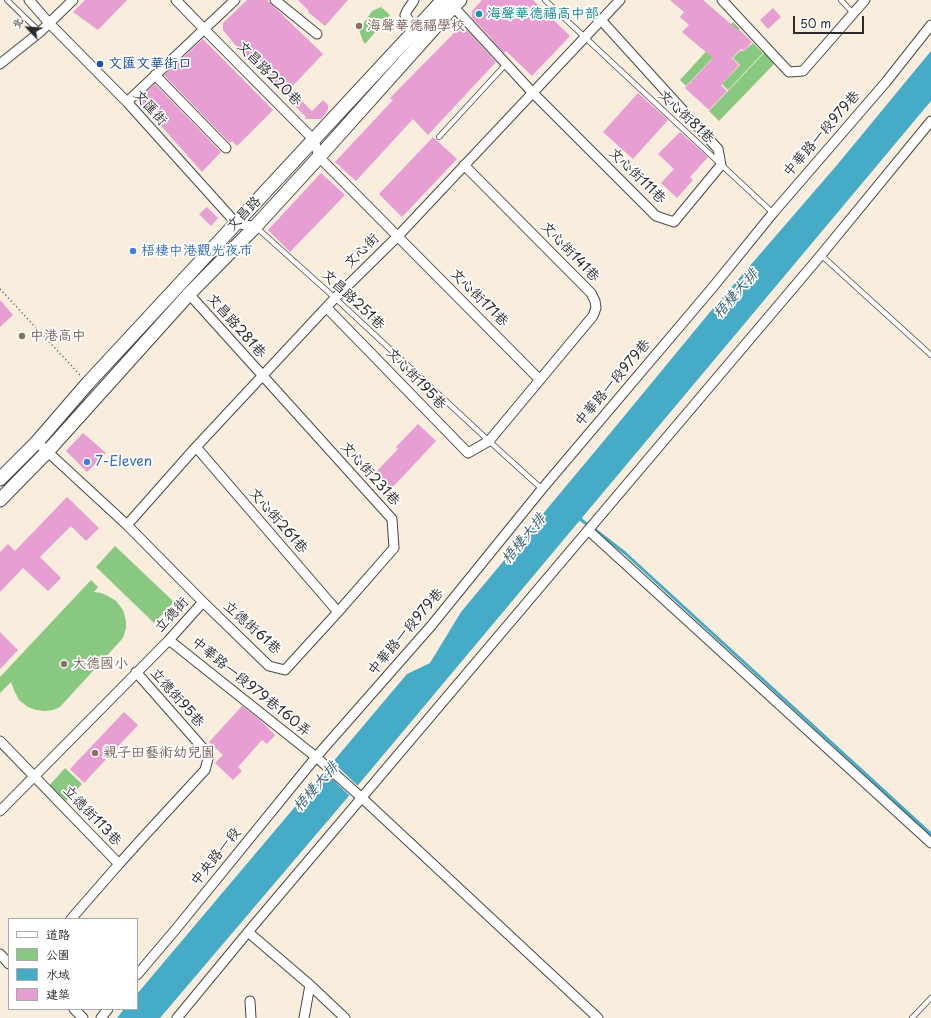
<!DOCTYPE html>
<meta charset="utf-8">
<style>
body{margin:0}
#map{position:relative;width:931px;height:1018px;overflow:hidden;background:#f9edde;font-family:"Playpen Sans","LXGW WenKai TC",sans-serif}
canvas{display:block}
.legend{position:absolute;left:8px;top:918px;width:130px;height:92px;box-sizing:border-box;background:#fff;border:1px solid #aaa;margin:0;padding:5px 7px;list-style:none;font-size:12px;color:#2b2b2b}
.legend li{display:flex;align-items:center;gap:8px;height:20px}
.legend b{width:20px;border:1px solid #aaa}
.north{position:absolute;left:8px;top:8px;width:40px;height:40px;-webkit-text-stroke:3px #fff;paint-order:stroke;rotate:295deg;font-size:11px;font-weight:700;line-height:16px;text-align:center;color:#2b2b2b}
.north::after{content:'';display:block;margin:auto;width:14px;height:18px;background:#2b2b2b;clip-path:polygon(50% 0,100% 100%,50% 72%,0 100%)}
.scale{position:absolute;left:793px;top:16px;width:71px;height:18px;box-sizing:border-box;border:2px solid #2b2b2b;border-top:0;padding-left:5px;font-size:12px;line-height:14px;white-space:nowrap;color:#2b2b2b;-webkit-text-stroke:3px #fff;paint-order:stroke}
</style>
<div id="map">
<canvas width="931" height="1018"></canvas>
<ul class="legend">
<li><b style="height:5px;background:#fff"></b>道路</li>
<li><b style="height:11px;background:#88c880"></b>公園</li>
<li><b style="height:11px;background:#46abc6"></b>水域</li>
<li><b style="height:11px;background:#e69ed3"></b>建築</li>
</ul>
<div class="north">北</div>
<div class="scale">50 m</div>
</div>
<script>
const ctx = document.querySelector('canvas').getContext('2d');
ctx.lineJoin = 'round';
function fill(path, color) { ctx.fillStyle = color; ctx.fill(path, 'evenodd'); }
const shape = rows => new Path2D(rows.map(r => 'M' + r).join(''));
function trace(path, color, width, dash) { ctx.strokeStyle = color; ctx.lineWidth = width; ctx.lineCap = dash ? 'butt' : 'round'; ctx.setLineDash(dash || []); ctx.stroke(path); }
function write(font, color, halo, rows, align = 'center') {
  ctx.font = font + ' "Playpen Sans","LXGW WenKai TC",sans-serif'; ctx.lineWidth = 3.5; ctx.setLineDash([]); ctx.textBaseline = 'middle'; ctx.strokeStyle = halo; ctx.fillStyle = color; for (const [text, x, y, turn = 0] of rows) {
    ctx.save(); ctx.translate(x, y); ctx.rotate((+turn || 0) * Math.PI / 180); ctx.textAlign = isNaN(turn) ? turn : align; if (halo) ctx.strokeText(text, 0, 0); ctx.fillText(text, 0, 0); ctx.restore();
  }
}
const green = shape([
 [381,7,390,15,365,44,363,41,359,30,372,11],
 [733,22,740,29,686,86,680,80],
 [753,43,763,53,728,90,722,84,740,65,733,58,740,51,744,51],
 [765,52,776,62,719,121,709,111],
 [115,546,174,602,154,623,96,567],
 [91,580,98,587,94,592,101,593,108,596,116,601,123,610,126,621,126,628,123,638,60,707,53,710,45,711,36,710,28,707,19,700,14,690,11,682,0,693,0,677],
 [65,768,82,784,66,801,49,786]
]);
const water = shape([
 [931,51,931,101,359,784,160,1018,117,1018,124,1009,137,1009,137,994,407,674,430,663,461,612,612,431,710,312,837,165]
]);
const pier = shape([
 [336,765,359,787,351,797,327,774]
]);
const stream = shape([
 [579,518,589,526],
 [594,529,625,553,931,834]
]);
const building = shape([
 [85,0,127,0,98,30,73,12],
 [247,0,267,0,323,54,285,94,236,46,223,30,223,23],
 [298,0,348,0,325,26,308,12,309,11],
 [482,0,533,0,570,36,532,76,506,51,504,53,490,38,492,39,472,18,472,11],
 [670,0,703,0,739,31,740,30,752,42,744,51,741,49,732,58,739,65,721,85,727,91,709,110,685,88,713,58,682,32,689,25,680,17,684,12],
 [773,8,781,17,768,29,760,20],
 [459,28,467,30,496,62,428,135,413,119,356,181,335,162,393,100,390,98],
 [203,39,273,110,237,146,232,141,230,143,164,75],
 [155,84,221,152,202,172,138,100],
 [638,93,668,120,633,159,603,132],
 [301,100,312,111,323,100,328,105,328,110,321,119,305,119,306,117,295,106],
 [680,132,708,157,690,177,693,180,677,198,661,183,674,169,658,154],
 [433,137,457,159,402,217,379,194],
 [321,173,345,195,290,252,268,230],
 [207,207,218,218,211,226,199,214],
 [0,300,13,315,0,327],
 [418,424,436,441,390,490,374,474,398,449,396,447],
 [83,433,106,453,87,472,66,451],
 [67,497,99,528,86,541,71,526,40,557,61,578,48,591,23,568,0,592,0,552,8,544,15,551],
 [0,632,18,650,0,669],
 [242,706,260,720,275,735,267,744,262,740,238,767,242,771,233,780,215,763,223,755,209,742],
 [124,712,138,725,84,783,70,769]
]);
const path = shape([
 [0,289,80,375]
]);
const lane = shape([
 [7,0,40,32],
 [545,0,773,213],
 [841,0,853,13],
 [439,137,506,64],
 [257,228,335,298,489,441,542,489],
 [821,255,931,355],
 [912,1018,931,998]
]);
const street = shape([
 [29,0,49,23,127,102,236,223,255,227],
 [176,0,204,29,314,140,319,157,540,380],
 [275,0,317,34],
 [722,0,789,72,803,71,865,0],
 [450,3,532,92,656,216,674,222,721,165,718,149,601,20],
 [408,19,405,15,408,9,413,2,414,0],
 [0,64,40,32,73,0],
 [155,75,226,148],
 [127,102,235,0],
 [327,308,468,453,489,441,593,316,596,308,595,301,591,293,464,165],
 [37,442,127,525,203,602,269,666,285,670,338,612,394,548,392,519,189,294],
 [196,447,338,612],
 [127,525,196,447,335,298,398,236,620,0],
 [588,530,931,843],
 [169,640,316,757,362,798,598,1018],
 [0,741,119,864,146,834,205,770,209,755,136,672],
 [0,811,169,640,203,602],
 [71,919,119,864],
 [248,932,310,985,345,1018],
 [0,954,9,964],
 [137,975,176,929,316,757,431,626,542,489,713,287,773,213,886,82,931,25],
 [250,1001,251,1018],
 [74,1009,83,1018],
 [101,1018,108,1009],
 [177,1018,248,932,821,255,931,121],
 [304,1018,310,985]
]);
const secondary = shape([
 [0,479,37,442,88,383,443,0],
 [0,500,47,452,189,294,255,227,319,157,453,7,460,0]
]);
const markers = [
 [479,14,4,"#0f9aa8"],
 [359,26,4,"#8d6e63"],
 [100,64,4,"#1a4fb4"],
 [133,251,4,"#3f7fe0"],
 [22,336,4,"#8d6e63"],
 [87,462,4,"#3f7fe0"],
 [64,664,4,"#8d6e63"],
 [95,753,4,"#8d6e63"]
];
const cultureNames = [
 ["海聲華德福高中部",487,14]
];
const educationNames = [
 ["海聲華德福學校",367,26],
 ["中港高中",30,336],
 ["大德國小",72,664],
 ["親子田藝術幼兒園",103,753]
];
const transitNames = [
 ["文匯文華街口",108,64]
];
const streetNames = [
 ["文昌路220巷",269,74,45],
 ["文匯街",150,108,48],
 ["文心街81巷",686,117,43],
 ["中華路一段979巷",822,134,-49],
 ["文心街111巷",637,176,44],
 ["文昌路",244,214,-46],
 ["文心街",362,251,-45],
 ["文心街141巷",570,252,46],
 ["文心街171巷",479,298,45],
 ["文昌路251巷",353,300,43],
 ["文昌路281巷",236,326,48],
 ["文心街195巷",416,379,46],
 ["中華路一段979巷",613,383,-50],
 ["文心街231巷",370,474,48],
 ["文心街261巷",278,521,49],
 ["立德街",172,615,-47],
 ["立德街61巷",252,628,42],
 ["中華路一段979巷",406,632,-50],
 ["中華路一段979巷160弄",251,687,39],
 ["立德街95巷",177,698,49],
 ["立德街113巷",92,816,46],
 ["中央路一段",216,857,-51]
];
const shopNames = [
 ["梧棲中港觀光夜市",141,251],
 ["7-Eleven",95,462]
];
const waterNames = [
 ["梧棲大排",736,294,-49],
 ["梧棲大排",524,539,-50],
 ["梧棲大排",316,787,-49]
];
fill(green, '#88c880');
fill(water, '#46abc6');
fill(pier, '#f9edde');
trace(stream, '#46abc6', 3);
fill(building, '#e69ed3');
trace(lane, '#4a4846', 6);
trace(street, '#4a4846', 11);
trace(secondary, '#4a4846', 15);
trace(path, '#4a4846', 1.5, [1, 3]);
trace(lane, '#fff', 4.5);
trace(street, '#fff', 9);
trace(secondary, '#fff', 13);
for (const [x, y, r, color] of markers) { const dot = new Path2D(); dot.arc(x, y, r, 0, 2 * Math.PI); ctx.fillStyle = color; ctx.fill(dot); trace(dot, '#fff', 1.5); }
write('14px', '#0d838f', '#fff', cultureNames, 'left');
write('14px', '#785e54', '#fff', educationNames, 'left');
write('14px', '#164399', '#fff', transitNames, 'left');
write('14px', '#2b2b2b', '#fff', streetNames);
write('14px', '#366cbe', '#fff', shopNames, 'left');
write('italic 15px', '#365e69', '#fff', waterNames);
</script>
